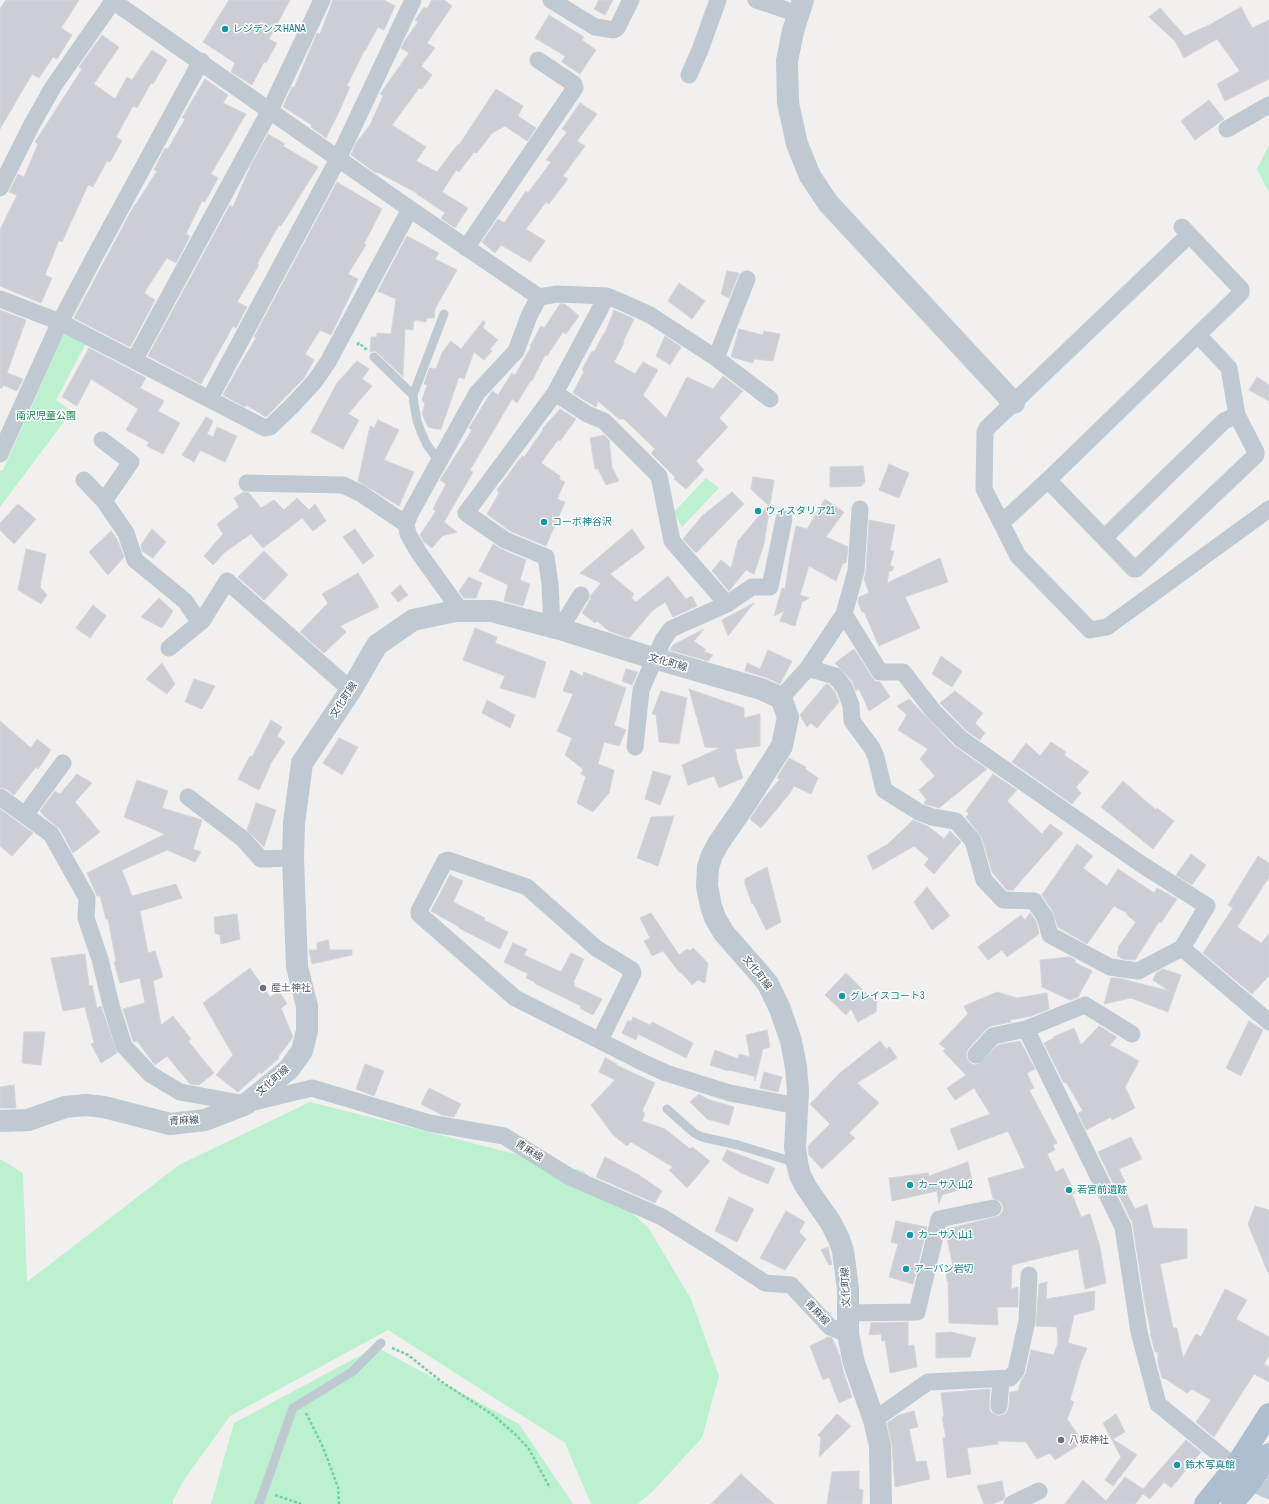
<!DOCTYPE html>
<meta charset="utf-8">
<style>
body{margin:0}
canvas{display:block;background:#f2efef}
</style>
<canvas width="1269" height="1504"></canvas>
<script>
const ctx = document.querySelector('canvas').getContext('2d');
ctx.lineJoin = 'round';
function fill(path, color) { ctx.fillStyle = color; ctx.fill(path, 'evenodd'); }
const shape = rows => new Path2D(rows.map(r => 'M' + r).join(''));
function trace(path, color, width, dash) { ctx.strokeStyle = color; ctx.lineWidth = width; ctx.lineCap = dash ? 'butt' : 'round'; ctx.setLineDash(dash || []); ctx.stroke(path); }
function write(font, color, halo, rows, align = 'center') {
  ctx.font = font + ' "Archivo Narrow","Noto Sans JP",sans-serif'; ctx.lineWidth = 3; ctx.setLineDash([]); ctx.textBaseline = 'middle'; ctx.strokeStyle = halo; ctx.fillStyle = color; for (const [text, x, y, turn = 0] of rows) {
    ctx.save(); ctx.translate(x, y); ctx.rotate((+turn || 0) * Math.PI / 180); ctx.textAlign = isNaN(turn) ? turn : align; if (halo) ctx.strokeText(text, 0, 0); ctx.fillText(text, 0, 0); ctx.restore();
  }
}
const green = shape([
 [1269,145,1269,193,1257,169],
 [65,332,86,343,56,400,72,411,0,507,0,471,3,470],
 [706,478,719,488,682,527,674,512],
 [310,1102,583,1171,648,1227,691,1299,719,1376,702,1438,654,1490,638,1504,591,1504,565,1443,388,1330,230,1416,184,1480,173,1500,173,1504,0,1504,0,1159,23,1173,27,1282,179,1165],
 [376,1347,519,1424,573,1504,211,1504,234,1423]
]);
const building = shape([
 [6,0,79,0,61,28,72,35,57,59,53,57,39,78,32,74,0,129,0,9,6,0],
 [229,0,290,0,269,39,277,43,266,63,264,62,252,85,231,72,235,63,203,42,229,0],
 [333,0,384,0,395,6,384,30,378,27,365,51,364,51,347,86,350,87,338,114,326,138,311,127,312,125,283,107,292,87,294,88,317,33,320,34,333,0],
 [432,0,444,0,452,6,427,43,435,48,421,66,432,75,422,89,419,88,392,125,426,147,416,161,437,172,458,144,459,145,496,89,523,106,518,116,536,128,527,141,505,126,492,133,477,153,474,152,459,172,456,170,442,192,468,208,455,228,441,218,445,213,417,194,417,193,377,172,376,173,351,155,356,143,370,125,383,96,380,94,409,53,401,48,406,39,418,22,415,20,424,7,427,9,432,0],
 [599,0,613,0,605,15,594,9,599,0],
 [1241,7,1252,28,1269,20,1269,79,1225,101,1217,84,1240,71,1217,39,1184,58,1175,41,1149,17,1160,8,1185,36,1204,27,1204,28,1241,7],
 [549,15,584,37,582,40,596,50,580,74,562,62,565,56,535,38,549,15],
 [102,35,119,47,94,84,115,99,127,77,132,80,152,50,167,60,153,84,151,83,137,108,133,106,116,137,122,141,110,162,107,161,93,187,88,185,62,242,59,240,45,275,52,278,41,303,0,286,0,230,17,195,9,192,18,174,24,177,38,144,35,142,82,69,79,67,102,35],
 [205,79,228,95,223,103,246,114,211,174,218,178,205,202,202,201,186,234,190,236,176,263,167,258,144,293,155,300,130,347,74,318,135,204,136,204,157,171,154,170,165,148,168,149,185,119,182,118,205,79],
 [1209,100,1224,119,1195,140,1181,121,1209,100],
 [580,103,597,114,577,141,585,146,563,176,568,179,549,204,546,202,526,229,545,241,530,262,501,245,495,253,482,242,498,219,504,223,526,191,528,193,551,162,546,160,567,132,562,129,580,103],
 [268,134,285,144,283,146,318,167,281,226,279,225,257,264,259,265,237,302,247,307,236,328,233,326,201,384,148,356,230,205,233,207,251,165,268,134],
 [337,182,382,209,364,244,366,245,348,274,358,279,331,335,320,330,305,354,314,360,304,378,266,417,246,405,245,407,223,395,237,370,256,338,254,337,337,182],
 [407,236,439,253,435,259,457,270,435,309,434,318,427,318,426,322,414,320,413,330,405,329,403,377,378,353,375,351,370,352,371,337,377,337,377,333,391,334,396,299,378,291,407,236],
 [727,271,739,273,729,298,721,294,727,271],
 [679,283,705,301,692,319,668,301,679,283],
 [560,304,565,304,579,316,566,334,563,332,547,356,545,355,532,381,531,380,517,403,512,399,470,470,473,472,444,522,457,532,442,536,432,548,424,542,420,535,436,511,433,509,446,484,440,480,472,430,469,428,492,391,498,395,512,373,515,375,531,347,530,346,541,326,544,328,560,304],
 [0,310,26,320,7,373,23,379,17,391,3,385,2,388,0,388,0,310],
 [614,310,634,319,623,342,624,343,614,362,635,374,643,362,658,370,643,395,666,418,687,377,713,389,723,376,743,391,719,418,728,427,696,461,704,470,686,489,674,479,675,477,651,453,655,449,624,419,619,419,598,401,596,407,573,393,584,371,582,370,592,351,594,352,604,333,605,333,614,310],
 [483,321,485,322,483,328,498,340,490,349,492,351,484,360,474,352,464,379,459,377,441,429,436,429,428,427,422,414,425,404,422,400,427,385,424,384,429,369,431,368,436,369,442,353,451,341,461,349,483,321],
 [739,329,763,335,764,331,780,334,773,361,754,359,753,363,731,357,739,329],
 [665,336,681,347,670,365,656,356,665,336],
 [89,348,146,378,140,388,164,401,158,411,180,423,163,454,147,446,149,442,126,430,138,409,91,379,77,406,62,397,89,348],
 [357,361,369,369,362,379,372,386,348,414,359,420,343,449,311,432,337,383,357,361],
 [1257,377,1269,385,1269,401,1249,390,1257,377],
 [560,409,576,419,560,441,558,440,541,463,560,476,559,479,565,482,557,499,565,502,546,546,510,531,487,514,499,493,497,490,522,456,524,457,543,430,542,429,560,409],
 [206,417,213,421,207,434,213,437,217,427,237,436,225,462,200,450,194,462,182,455,206,417],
 [378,420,399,430,384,460,414,472,399,506,358,481,370,426,374,428,378,420],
 [604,435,609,440,612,467,619,481,606,485,598,469,595,469,590,438,604,435],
 [889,464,909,473,899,498,879,490,889,464],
 [863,466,865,482,862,486,830,487,830,467,863,466],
 [753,477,774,480,764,544,754,574,746,570,729,591,712,571,721,560,731,568,738,541,768,505,751,489,753,477],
 [244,492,249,493,261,508,274,500,284,510,297,498,309,510,315,504,326,521,313,531,302,518,263,548,251,534,225,552,213,565,204,556,223,534,217,524,239,507,234,498,244,492],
 [732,492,744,504,696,553,683,539,702,516,732,492],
 [825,499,844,512,826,537,848,547,846,563,843,563,836,581,809,566,800,595,809,598,802,602,795,626,780,621,784,611,774,616,782,588,785,589,790,556,796,526,807,529,825,499],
 [18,504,36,519,14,544,0,530,0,523,18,504],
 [869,520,895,525,890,551,894,551,890,565,894,567,892,571,889,571,887,583,940,558,948,582,905,597,920,628,879,646,864,612,862,612,858,602,859,597,869,593,864,579,866,572,869,520],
 [152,529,166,542,153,558,142,551,141,545,152,529],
 [355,529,374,556,363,564,343,537,355,529],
 [632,529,645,548,610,574,634,594,631,598,636,602,668,576,686,599,692,596,697,606,673,617,665,602,652,611,629,638,609,631,597,621,595,623,582,613,590,600,591,595,601,583,580,573,632,529],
 [111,531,117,539,124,557,108,575,89,552,111,531],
 [493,544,501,549,526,560,520,580,530,584,523,606,504,601,508,585,479,571,493,544],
 [26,549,46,554,40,587,47,595,41,604,18,590,26,549],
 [264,551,288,575,264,600,238,577,264,551],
 [358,573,379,607,340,626,346,632,324,653,300,632,328,603,322,594,358,573],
 [469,577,482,583,476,598,464,598,459,591,469,577],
 [400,585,408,595,398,602,391,593,400,585],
 [159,598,173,611,162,628,141,617,159,598],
 [754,603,728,636,722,620,754,603],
 [93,605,106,616,90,638,76,628,93,605],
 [475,628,497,637,495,643,546,662,535,698,500,688,505,676,463,660,475,628],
 [704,629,694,641,706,650,703,651,713,655,708,661,670,650,673,645,704,629],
 [854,649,872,677,875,681,880,682,890,697,869,711,859,689,856,691,852,681,835,663,854,649],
 [768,650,792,661,780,684,765,677,745,671,747,663,760,669,768,650],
 [941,656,962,671,952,687,932,674,941,656],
 [162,663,175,684,167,694,146,679,162,663],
 [626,669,638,672,632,685,622,681,626,669],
 [571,670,582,676,584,672,626,688,614,725,626,730,619,746,604,742,598,764,614,770,609,793,593,812,577,803,586,777,581,774,583,769,565,755,572,738,557,731,573,694,563,691,571,670],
 [194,679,215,686,202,709,185,702,194,679],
 [826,684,829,685,835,692,839,702,817,728,811,723,807,727,800,715,826,684],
 [689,689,744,708,744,718,760,714,760,746,735,749,737,757,736,757,743,778,719,788,714,776,688,785,682,765,720,748,705,747,689,689],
 [661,691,687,698,679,744,659,742,656,715,652,714,661,691],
 [955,691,983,713,975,723,985,733,980,740,967,731,940,703,955,691],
 [909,699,954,746,987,769,939,808,925,804,924,802,927,800,919,790,935,776,920,759,928,749,898,730,907,715,897,706,909,699],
 [487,700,515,715,510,728,482,713,487,700],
 [271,720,282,727,277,736,285,742,269,766,270,766,259,790,238,779,250,756,252,757,271,720],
 [0,721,31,748,37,739,51,750,38,769,36,767,14,795,6,789,0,787,0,721],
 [339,738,358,747,342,775,323,763,339,738],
 [1051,742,1066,752,1064,755,1089,772,1076,787,1081,793,1072,804,1012,762,1026,743,1040,756,1051,742],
 [789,758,806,767,805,769,818,778,811,794,794,786,790,793,761,828,750,819,764,798,780,779,777,778,789,758],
 [653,771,671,776,660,805,645,799,653,771],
 [77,774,92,783,75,802,100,832,73,853,60,829,45,817,40,811,55,791,60,794,77,774],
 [993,774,1017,790,1007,801,1042,834,1050,824,1063,833,1013,890,1007,890,992,872,982,838,966,817,969,814,966,811,993,774],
 [137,780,168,791,162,808,202,820,193,849,201,852,195,862,167,850,122,870,132,896,176,884,182,898,140,911,148,953,155,951,163,977,153,981,161,1025,173,1016,191,1039,188,1041,214,1073,199,1085,190,1084,167,1056,155,1065,137,1041,134,1042,133,1041,123,1009,145,1003,140,978,120,983,114,962,116,961,108,919,106,919,100,896,97,896,87,873,165,834,124,817,137,780],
 [1123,781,1156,810,1157,808,1174,821,1153,849,1101,807,1123,781],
 [256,803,276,810,264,847,247,830,256,803],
 [0,809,33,833,12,856,0,846,0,809],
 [674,816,658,866,637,858,651,817,674,816],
 [913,820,929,827,944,839,950,831,961,842,934,874,924,865,929,859,914,846,873,870,867,856,888,844,913,820],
 [1077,844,1093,856,1083,868,1107,886,1118,869,1154,893,1157,888,1177,899,1161,923,1159,922,1135,960,1122,959,1117,955,1119,946,1136,922,1127,915,1127,913,1114,906,1087,944,1058,927,1053,912,1042,895,1077,844],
 [1191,854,1206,865,1192,885,1176,875,1191,854],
 [1258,856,1269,863,1269,877,1237,927,1261,943,1269,934,1269,976,1252,994,1203,953,1233,908,1228,905,1258,856],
 [767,867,781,922,766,930,753,903,752,904,745,884,745,879,767,867],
 [450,875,463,881,453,902,485,918,484,920,508,932,500,949,459,928,459,927,431,911,450,875],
 [927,887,950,916,932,930,914,902,927,887],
 [651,913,679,955,687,949,690,951,693,948,708,963,705,983,698,980,692,985,681,972,680,973,663,951,652,956,644,941,650,938,640,918,651,913],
 [1030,913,1036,921,1039,934,1007,957,1002,950,988,960,978,947,1021,915,1025,920,1030,913],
 [237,914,240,939,221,944,220,935,215,933,214,917,237,914],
 [328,940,330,950,352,950,352,955,312,964,309,950,317,950,317,943,328,940],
 [513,943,527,949,524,955,561,972,571,953,584,959,573,983,575,984,574,986,602,999,593,1015,580,1008,581,1006,534,983,535,982,526,978,528,974,504,962,513,943],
 [85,954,89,986,92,985,97,1008,101,1006,117,1053,101,1063,91,1044,94,1043,85,1007,63,1011,51,958,85,954],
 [1069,957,1076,960,1074,962,1092,971,1078,997,1070,1000,1042,987,1040,960,1069,957],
 [250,968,270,997,279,991,287,1004,281,1008,293,1037,278,1057,279,1058,261,1074,260,1072,238,1092,216,1075,233,1055,203,1003,250,968],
 [1163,969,1181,975,1168,1012,1131,998,1104,1004,1111,978,1118,978,1169,991,1153,980,1156,973,1163,969],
 [846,973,872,999,877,999,876,1012,858,1022,851,1009,846,1015,825,995,846,973],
 [997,992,1017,998,1047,993,1049,1009,1031,1016,1010,1020,1011,1022,991,1026,986,1029,968,1049,966,1053,967,1058,969,1062,974,1065,979,1064,998,1045,1020,1041,1035,1069,1027,1073,1034,1088,1029,1090,1057,1143,1053,1145,1055,1150,1047,1154,1056,1172,1063,1168,1075,1193,1072,1194,1081,1217,1090,1214,1100,1247,1106,1283,1085,1289,1078,1249,1012,1265,1011,1289,1018,1287,1018,1307,997,1307,998,1325,949,1323,948,1281,947,1281,946,1265,953,1266,946,1233,947,1229,999,1216,1003,1211,1003,1206,1000,1201,993,1198,988,1178,1025,1168,1008,1131,958,1150,950,1129,990,1114,974,1088,955,1100,947,1088,966,1075,943,1051,946,1049,939,1044,968,1014,964,1006,997,992],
 [633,1017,650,1025,652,1022,693,1043,686,1058,638,1034,636,1040,622,1033,628,1020,631,1022,633,1017],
 [1249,1021,1263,1030,1241,1076,1226,1068,1249,1021],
 [1099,1026,1117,1037,1110,1045,1139,1061,1125,1087,1135,1108,1112,1120,1111,1117,1086,1130,1078,1113,1083,1111,1066,1082,1064,1083,1044,1043,1054,1038,1053,1037,1074,1028,1081,1045,1099,1026],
 [767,1030,770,1047,763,1049,755,1081,754,1076,729,1070,728,1071,710,1065,715,1050,738,1059,739,1054,750,1057,746,1035,767,1030],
 [24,1032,45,1032,41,1065,22,1063,24,1032],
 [880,1041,886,1049,890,1047,897,1058,857,1083,879,1103,849,1133,855,1138,822,1169,809,1155,808,1146,830,1124,810,1104,840,1073,880,1041],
 [605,1058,617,1064,616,1065,655,1083,642,1111,645,1113,642,1121,665,1129,690,1149,692,1147,710,1161,687,1188,669,1170,673,1167,631,1142,627,1146,613,1135,591,1105,615,1080,599,1072,605,1058],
 [365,1064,384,1071,374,1096,356,1089,365,1064],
 [764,1072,782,1077,778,1092,760,1088,764,1072],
 [14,1085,16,1108,0,1108,0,1087,14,1085],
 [429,1088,461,1104,454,1117,442,1115,421,1104,429,1088],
 [699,1094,707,1099,734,1107,729,1125,707,1119,690,1102,699,1094],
 [1131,1137,1142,1159,1119,1169,1125,1182,1122,1184,1135,1209,1147,1204,1153,1228,1187,1229,1187,1258,1160,1264,1173,1328,1177,1328,1183,1358,1196,1334,1201,1337,1225,1289,1247,1300,1236,1319,1269,1337,1269,1355,1264,1364,1269,1367,1269,1382,1254,1374,1214,1437,1196,1422,1211,1400,1192,1389,1187,1393,1166,1379,1162,1378,1158,1363,1158,1352,1155,1352,1150,1333,1151,1333,1145,1304,1132,1220,1131,1220,1098,1152,1131,1137],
 [727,1150,775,1168,768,1184,741,1173,722,1160,727,1150],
 [605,1157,639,1175,662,1191,655,1203,596,1177,605,1157],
 [968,1162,973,1186,942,1195,939,1204,937,1191,892,1201,889,1178,928,1173,929,1176,968,1162],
 [729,1197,754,1209,737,1242,715,1231,729,1197],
 [1255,1206,1269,1210,1269,1275,1248,1224,1255,1206],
 [786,1211,805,1222,799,1232,806,1239,785,1270,760,1258,786,1211],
 [896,1221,927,1227,913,1284,889,1277,898,1244,891,1242,896,1221],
 [828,1247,832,1264,829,1265,821,1250,828,1247],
 [1047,1282,1046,1299,1095,1291,1094,1310,1074,1315,1068,1343,1087,1348,1081,1362,1070,1400,1074,1402,1067,1419,1079,1436,1074,1439,1077,1446,1055,1460,1050,1453,1037,1459,1026,1442,998,1441,998,1444,967,1448,971,1474,947,1478,943,1438,946,1438,942,1417,944,1417,941,1393,990,1389,989,1405,990,1411,994,1414,999,1416,1003,1415,1007,1412,1009,1407,1010,1392,1018,1391,1021,1381,1026,1373,1031,1350,1054,1355,1058,1342,1057,1327,1036,1326,1039,1284,1047,1282],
 [908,1322,908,1346,914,1345,917,1367,890,1373,885,1340,882,1341,881,1334,869,1335,871,1323,908,1322],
 [951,1332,976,1338,970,1357,936,1358,936,1333,951,1332],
 [828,1337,832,1338,840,1356,843,1371,852,1397,839,1403,829,1377,823,1380,810,1346,828,1337],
 [914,1411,918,1427,909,1429,916,1462,926,1461,930,1479,895,1487,892,1446,887,1423,899,1415,914,1411],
 [837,1414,851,1426,819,1457,821,1438,818,1435,837,1414],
 [1116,1414,1125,1432,1113,1439,1137,1455,1113,1486,1105,1480,1121,1457,1103,1423,1116,1414],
 [1186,1440,1201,1452,1171,1488,1164,1482,1150,1499,1143,1494,1135,1504,1065,1504,1083,1480,1106,1501,1125,1477,1143,1489,1186,1440],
 [859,1471,859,1489,863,1490,862,1504,827,1504,832,1472,859,1471],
 [741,1474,774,1504,711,1504,741,1474],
 [1002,1481,1005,1497,1003,1500,992,1504,984,1504,977,1486,1002,1481]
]);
const path = shape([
 [357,345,359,343,367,350],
 [392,1348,408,1355,442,1382,493,1415,515,1434,529,1449,550,1488],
 [306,1413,322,1445,338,1487,339,1504],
 [275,1495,301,1504]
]);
const service = shape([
 [374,357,413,395],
 [439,461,427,445,422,434,417,421,414,404,413,395,444,314],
 [667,1109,694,1133,702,1137,738,1145,797,1163],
 [259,1504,293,1408,352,1372,381,1343]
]);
const minor = shape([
 [551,0,595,27,614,30,617,28,631,0],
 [756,0,798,14],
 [689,75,700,50,718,0],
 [1227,129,1269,105],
 [0,188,31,126,53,87,113,1,410,209,539,297,557,294,607,296,626,304,650,315,716,358,770,399],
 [1189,235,987,428,985,432,984,489,1018,556,1090,630,1107,627,1269,509],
 [466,248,575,88,574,84,538,60],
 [0,299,60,322,265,428,270,427,292,406,315,381,328,362,410,209],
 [716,358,747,279],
 [135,359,270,110,322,0],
 [555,393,587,414,604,421,659,476,672,541,727,604,671,629,663,640,641,690,635,747],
 [210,398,338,159,413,0],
 [102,440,131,462,104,501],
 [0,454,60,322,97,252,201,61],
 [84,480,104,501,126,533,135,560,185,601,196,617,202,621],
 [1048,480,1134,569,1136,569,1256,455,1256,452,1237,415,1229,368,1198,335],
 [247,483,343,485,360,493,406,524],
 [1001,522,1010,515,1048,480,1241,293,1241,289,1182,227],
 [1104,538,1224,421,1237,415],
 [727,604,752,587,770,587,784,519],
 [460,610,419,553,408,534,406,524,410,514,477,393,516,351,529,316,539,297],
 [844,614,880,672,903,672,934,712,961,739,1141,864,1207,906,1182,948,1269,1022],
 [552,626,550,584,546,557,505,540,466,513,555,393,607,296],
 [560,629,581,595],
 [169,648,202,621,227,581,351,690],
 [808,668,835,676,844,687,851,705,852,721,872,748,876,757,884,790,919,812,932,817,956,821,973,841,984,880,1003,900,1034,901,1045,917,1050,935,1110,967,1138,971,1182,948],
 [781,698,808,668,844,614,856,571,860,509],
 [0,797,51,834,87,898,86,918,100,959,111,1005,124,1046,150,1074,180,1092,246,1104,312,1088,429,1123,504,1136,570,1177,662,1217,715,1250,765,1283,791,1285,830,1327,848,1334],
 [188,797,243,839,261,859,293,858],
 [25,815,63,763],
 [1026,1029,1123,1227,1139,1332,1158,1404,1235,1467],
 [600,1040,633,973,632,970,596,948,527,887,448,860,445,861,419,911,419,914,515,998,644,1063,666,1073,730,1093,797,1106],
 [976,1055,993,1036,1026,1029,1085,1005,1132,1034],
 [847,1313,917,1312,939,1219,993,1208],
 [999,1406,1001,1379],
 [874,1420,928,1382,1010,1378,1016,1371,1027,1321,1029,1275],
 [1012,1504,1039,1491]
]);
const tertiary = shape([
 [803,0,793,31,787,61,788,103,797,144,810,176,828,203,1014,403],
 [0,1121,28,1120,65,1107,86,1105,104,1107,170,1124,205,1120,246,1104,289,1069,302,1051,307,1031,307,1006,297,967,293,858,294,823,302,763,351,690,377,645,413,620,455,611,492,611,560,629,643,655,761,689,781,698,788,717,782,746,744,806,718,844,712,855,708,867,707,886,711,906,715,918,724,933,759,973,768,984,780,1009,791,1041,796,1067,798,1091,795,1147,797,1163,800,1175,806,1187,831,1223,839,1239,843,1251,848,1289,848,1334,854,1363,874,1420,880,1446,881,1504]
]);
const secondary = shape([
 [1238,1469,1252,1480,1269,1488]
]);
const primary = shape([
 [1205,1504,1235,1467,1269,1414],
 [1232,1504,1252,1480,1269,1454]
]);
const markers = [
 [225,29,4,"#0f9aa8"],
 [758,511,4,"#0f9aa8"],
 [544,522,4,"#0f9aa8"],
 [263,988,4,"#6b7280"],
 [842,996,4,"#0f9aa8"],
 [910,1185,4,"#0f9aa8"],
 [1069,1190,4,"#0f9aa8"],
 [910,1235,4,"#0f9aa8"],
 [906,1269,4,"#0f9aa8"],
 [1061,1440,4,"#6b7280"],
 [1177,1465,4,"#0f9aa8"]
];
const cultureNames = [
 ["レジデンスHANA",233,29],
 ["ウィスタリア21",766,511],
 ["コーポ神谷沢",552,522],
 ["グレイスコート3",850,996],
 ["カーサ入山2",918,1185],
 ["若宮前遺跡",1077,1190],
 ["カーサ入山1",918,1235],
 ["アーバン岩切",914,1269],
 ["鈴木写真館",1185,1465]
];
const parkNames = [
 ["南沢児童公園",46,416]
];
const streetNames = [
 ["文化町線",668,663,16],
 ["文化町線",344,700,-57],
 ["文化町線",757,973,52],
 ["文化町線",273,1081,-41],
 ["青麻線",184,1121,-3],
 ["青麻線",529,1151,32],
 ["文化町線",846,1287,-92],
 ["青麻線",817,1313,47]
];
const worshipNames = [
 ["産土神社",271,988],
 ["八坂神社",1069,1440]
];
fill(green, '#bbf1cf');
fill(building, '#cbced4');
trace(building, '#d3d5db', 1);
trace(path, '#72d1a1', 2.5, [3, 2]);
trace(service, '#bfc9d2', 9);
trace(minor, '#bfc9d2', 17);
trace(tertiary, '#bfc9d2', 22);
trace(secondary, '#c1ccd9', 22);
trace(primary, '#adbfcf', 22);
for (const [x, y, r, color] of markers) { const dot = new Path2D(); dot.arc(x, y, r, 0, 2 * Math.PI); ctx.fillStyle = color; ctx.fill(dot); trace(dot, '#fff', 1.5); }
write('10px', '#0d838f', '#fff', cultureNames, 'left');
write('10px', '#13824a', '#fff', parkNames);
write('10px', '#46525d', '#fff', streetNames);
write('10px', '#5b616d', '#fff', worshipNames, 'left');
</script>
